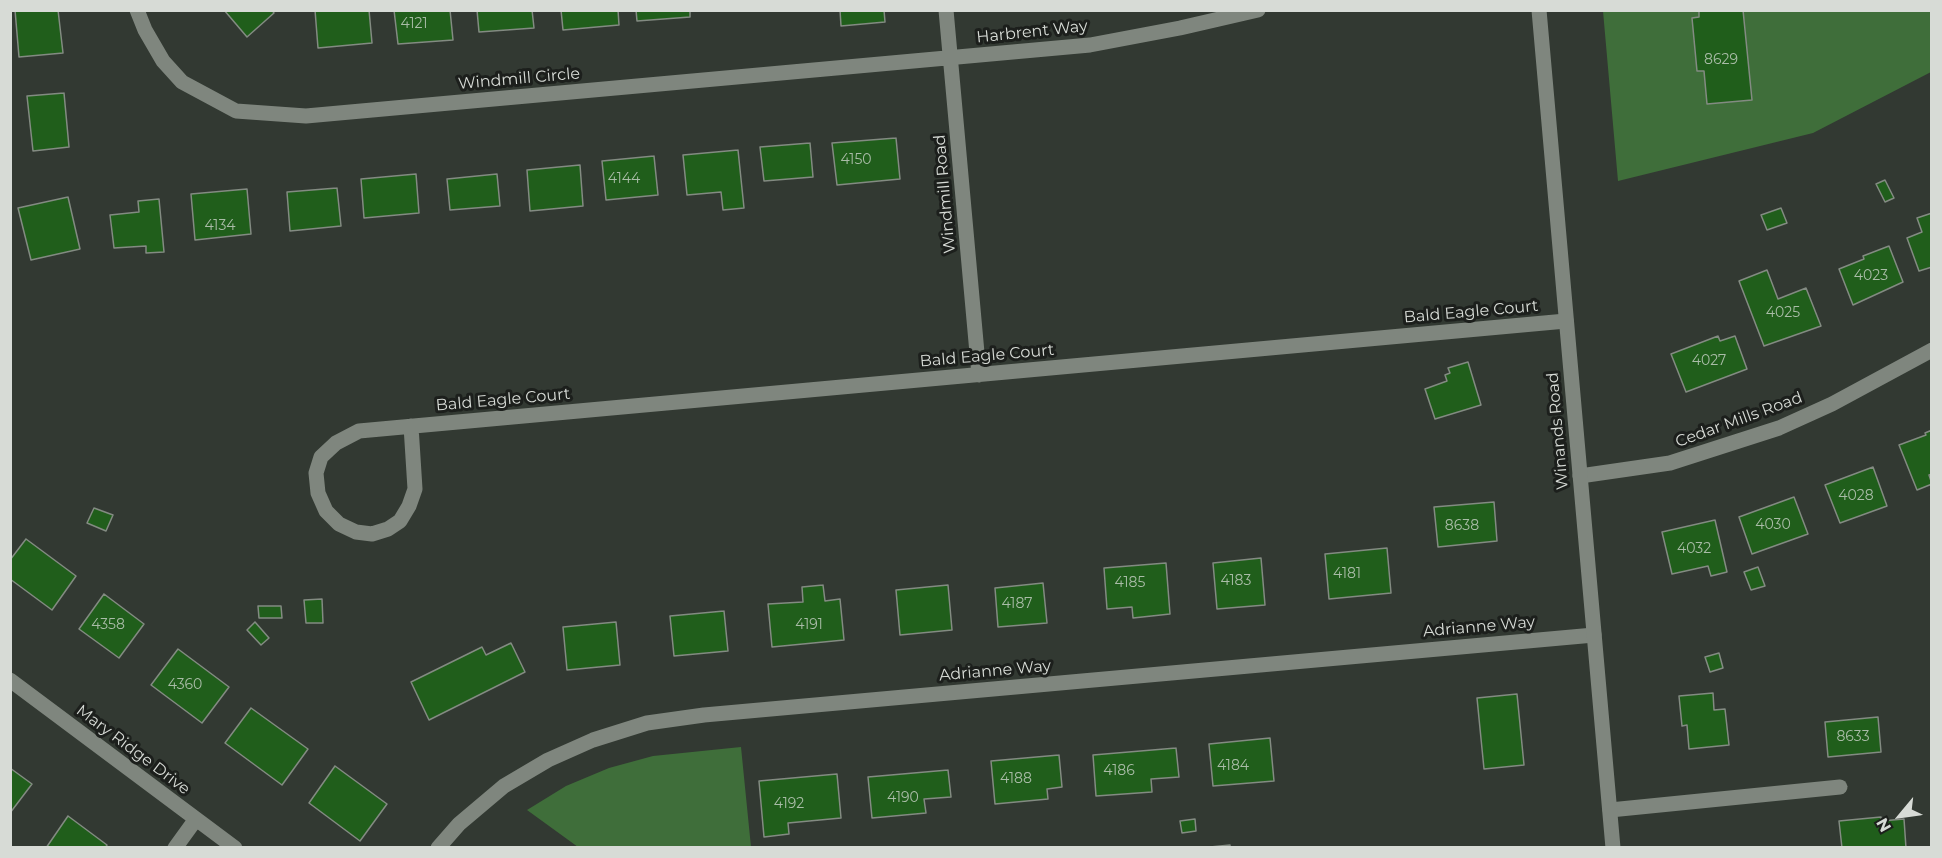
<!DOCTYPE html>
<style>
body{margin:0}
#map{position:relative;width:1942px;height:858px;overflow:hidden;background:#323932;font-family:Montserrat,sans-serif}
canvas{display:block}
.frame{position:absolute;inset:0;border:12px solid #d7dbd6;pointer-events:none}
.north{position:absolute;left:1870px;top:786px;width:60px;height:60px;-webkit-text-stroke:4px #1c1f1c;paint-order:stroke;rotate:241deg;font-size:16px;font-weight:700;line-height:24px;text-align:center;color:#d7dbd6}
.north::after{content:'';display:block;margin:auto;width:21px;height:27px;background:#d7dbd6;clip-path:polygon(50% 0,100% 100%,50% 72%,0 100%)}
</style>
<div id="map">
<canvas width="1942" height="858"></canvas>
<div class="frame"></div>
<div class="north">N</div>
</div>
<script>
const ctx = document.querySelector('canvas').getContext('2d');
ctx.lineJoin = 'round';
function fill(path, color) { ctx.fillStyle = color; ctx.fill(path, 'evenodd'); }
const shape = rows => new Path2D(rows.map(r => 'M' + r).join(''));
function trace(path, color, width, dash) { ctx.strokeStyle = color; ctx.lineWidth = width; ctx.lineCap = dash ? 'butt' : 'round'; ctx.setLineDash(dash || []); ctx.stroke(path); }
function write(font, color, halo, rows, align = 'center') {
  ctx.font = font + ' Montserrat,sans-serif'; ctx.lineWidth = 6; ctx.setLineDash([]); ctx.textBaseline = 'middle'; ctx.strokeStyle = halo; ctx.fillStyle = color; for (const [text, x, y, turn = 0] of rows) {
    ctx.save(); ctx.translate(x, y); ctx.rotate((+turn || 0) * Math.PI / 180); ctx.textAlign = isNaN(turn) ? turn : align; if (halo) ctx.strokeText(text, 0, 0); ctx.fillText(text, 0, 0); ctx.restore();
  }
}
const green = shape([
 [1603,11,1931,11,1931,72,1813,133,1618,181],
 [741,747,751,847,578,847,527,810,566,786,609,768,653,756]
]);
const building = shape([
 [15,10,58,10,63,53,19,57,15,10],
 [224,10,272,10,274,13,247,37,224,10],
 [315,10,369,10,372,43,318,48,315,10],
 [394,10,450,10,453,40,398,44,394,10],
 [477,10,532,10,534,28,479,32,477,10],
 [561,10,618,10,619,25,563,30,561,10],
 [636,10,690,10,690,17,637,21,636,10],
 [840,10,884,10,885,22,841,26,840,10],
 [1699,10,1743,10,1752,100,1707,104,1704,71,1697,71,1692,18,1699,17,1699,10],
 [64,93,69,147,33,151,27,96,64,93],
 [896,138,900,179,837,185,832,143,896,138],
 [810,143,813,177,764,181,760,147,810,143],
 [738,150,744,208,723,210,721,192,687,195,683,155,738,150],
 [654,156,658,195,606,200,602,161,654,156],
 [580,165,583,206,530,211,527,170,580,165],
 [416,174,419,213,364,218,361,179,416,174],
 [497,174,500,206,450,210,447,179,497,174],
 [1885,180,1894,198,1885,202,1876,184,1885,180],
 [337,188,341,226,290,231,287,192,337,188],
 [247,189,251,234,195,240,191,194,247,189],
 [68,197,80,249,31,260,18,208,68,197],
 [159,199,164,252,146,253,146,246,114,248,110,215,139,212,138,201,159,199],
 [1781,208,1787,223,1767,230,1761,215,1781,208],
 [1932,213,1932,267,1919,271,1907,238,1922,232,1917,218,1932,213],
 [1889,246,1903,282,1853,305,1839,269,1864,259,1863,256,1889,246],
 [1767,270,1778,299,1806,288,1821,326,1764,346,1739,281,1767,270],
 [1718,336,1720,341,1735,336,1747,369,1686,392,1671,354,1718,336],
 [1468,362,1481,405,1435,419,1425,389,1447,381,1445,375,1450,373,1448,368,1468,362],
 [1932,430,1932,474,1929,475,1932,484,1917,490,1899,445,1926,435,1925,433,1932,430],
 [1873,467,1887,506,1840,523,1825,485,1873,467],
 [1794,497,1808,534,1752,554,1739,517,1794,497],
 [1494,502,1497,541,1438,547,1434,507,1494,502],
 [94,508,113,515,106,531,87,523,94,508],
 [1715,520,1727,572,1711,576,1708,566,1672,574,1662,532,1715,520],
 [26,539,76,576,52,610,10,579,10,560,26,539],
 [1387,548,1391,593,1329,599,1325,554,1387,548],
 [1261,558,1265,605,1217,609,1213,563,1261,558],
 [1166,563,1170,614,1133,618,1132,607,1107,609,1104,568,1166,563],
 [1758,567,1765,586,1751,590,1744,572,1758,567],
 [1043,583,1047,623,998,627,995,588,1043,583],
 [823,585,825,601,840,599,844,640,772,647,768,604,803,602,802,587,823,585],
 [948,585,952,630,900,635,896,590,948,585],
 [104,594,144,624,119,658,79,629,104,594],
 [322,599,323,623,306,623,304,600,322,599],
 [258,606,281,606,282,618,259,618,258,606],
 [724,611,728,651,674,656,670,616,724,611],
 [255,622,269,638,261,645,247,630,255,622],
 [616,622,620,665,567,670,563,627,616,622],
 [511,643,525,672,429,720,411,682,482,647,486,655,511,643],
 [178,649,229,687,202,723,151,685,178,649],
 [1719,653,1723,668,1710,672,1705,657,1719,653],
 [1713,693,1714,710,1725,709,1729,745,1689,749,1687,725,1682,726,1679,696,1713,693],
 [1517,694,1524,765,1484,769,1477,698,1517,694],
 [251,708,308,749,282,785,225,743,251,708],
 [1878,717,1881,752,1828,757,1825,722,1878,717],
 [1270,738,1274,781,1213,786,1209,744,1270,738],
 [1176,748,1179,777,1151,779,1152,792,1096,796,1093,755,1176,748],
 [1059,755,1062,787,1047,789,1048,799,995,804,991,761,1059,755],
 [335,766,387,804,360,841,309,803,335,766],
 [10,768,32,784,10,813,10,768],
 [948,770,951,797,924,799,926,813,872,818,868,777,948,770],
 [837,774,841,818,788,823,789,834,764,837,759,781,837,774],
 [68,816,107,845,105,848,46,848,68,816],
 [1881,817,1881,821,1904,819,1906,848,1842,848,1839,821,1881,817],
 [1195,819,1196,831,1182,833,1180,821,1195,819],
 [1230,845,1230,848,1200,848,1230,845]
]);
const service = shape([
 [1610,810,1840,787]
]);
const minor = shape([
 [137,10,145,30,163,61,182,82,236,111,306,116,1090,45,1180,28,1258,10],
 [946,10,979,375],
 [411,426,415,489,409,506,400,521,388,529,372,534,356,532,339,524,326,511,318,493,316,473,321,457,336,443,359,431,1566,321],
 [1580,476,1670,463,1779,428,1832,404,1932,350],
 [10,680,235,848],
 [175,848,196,819],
 [438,848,459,824,504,786,548,760,593,740,647,723,704,715,1594,635]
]);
const tertiary = shape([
 [1539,10,1613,848]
]);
const numberNames = [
 ["4121",414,24],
 ["8629",1721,60],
 ["4150",856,160],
 ["4144",624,179],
 ["4134",220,226],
 ["4023",1871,276],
 ["4025",1783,313],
 ["4027",1709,361],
 ["4028",1856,496],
 ["4030",1773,525],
 ["8638",1462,526],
 ["4032",1694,549],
 ["4181",1347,574],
 ["4183",1236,581],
 ["4185",1130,583],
 ["4187",1017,604],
 ["4358",108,625],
 ["4191",809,625],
 ["4360",185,685],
 ["8633",1853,737],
 ["4184",1233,766],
 ["4186",1119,771],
 ["4188",1016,779],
 ["4190",903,798],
 ["4192",789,804]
];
const streetNames = [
 ["Harbrent Way",1032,32,-6],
 ["Windmill Circle",519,79,-5],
 ["Windmill Road",945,194,-95],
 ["Bald Eagle Court",1471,312,-5],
 ["Bald Eagle Court",987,356,-5],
 ["Bald Eagle Court",503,400,-5],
 ["Cedar Mills Road",1739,420,-20],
 ["Winands Road",1558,431,-95],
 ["Adrianne Way",1479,627,-5],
 ["Adrianne Way",995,671,-5],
 ["Mary Ridge Drive",133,750,37]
];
fill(green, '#3f6e3a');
fill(building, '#205e1b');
trace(building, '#838b82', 1.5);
trace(service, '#7f867e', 15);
trace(minor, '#7f867e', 15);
trace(tertiary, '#7f867e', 15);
write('14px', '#a9bca7', null, numberNames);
write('16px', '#d7dbd6', '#1c1f1c', streetNames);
</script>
